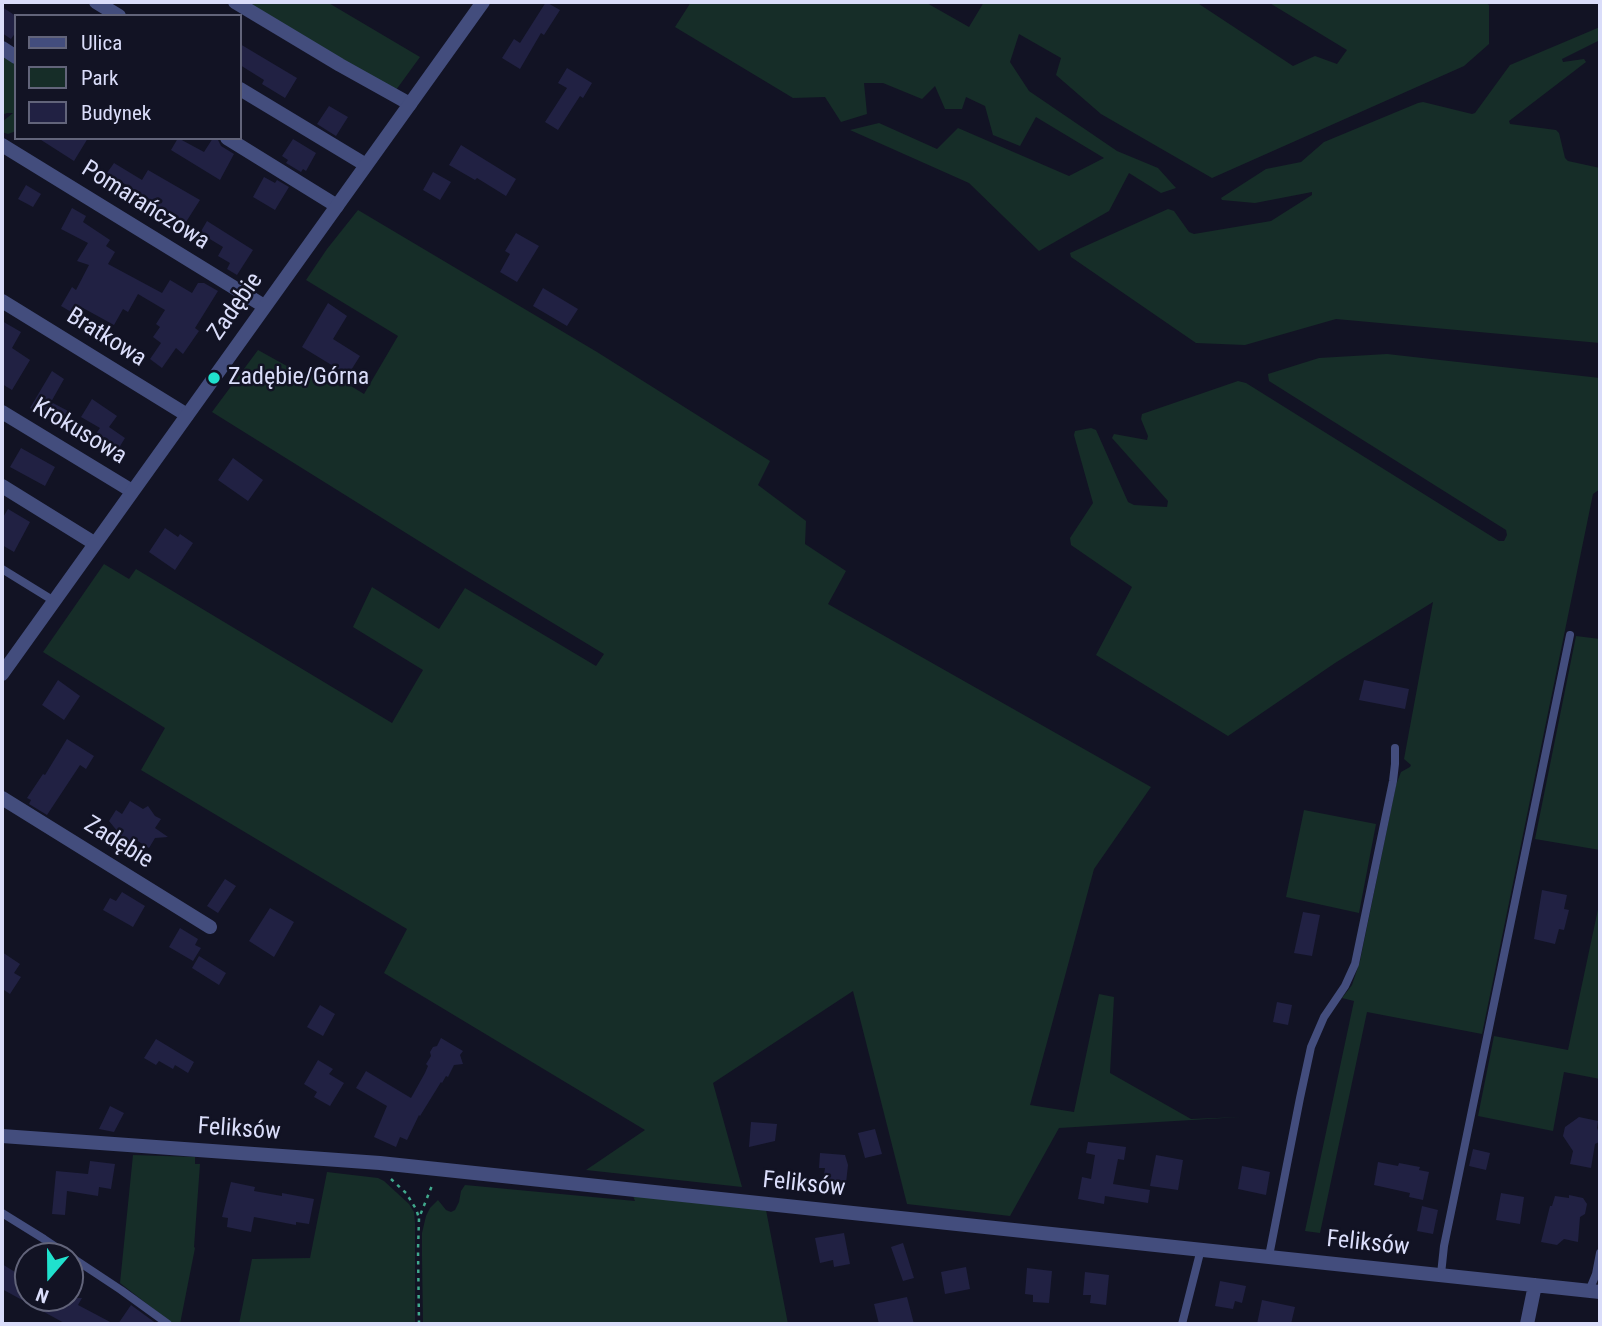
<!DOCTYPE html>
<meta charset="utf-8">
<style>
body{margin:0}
#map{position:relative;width:1602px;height:1326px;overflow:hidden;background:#121324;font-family:"Roboto Condensed",sans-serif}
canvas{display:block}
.frame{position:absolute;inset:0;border:4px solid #daddfa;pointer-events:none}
.legend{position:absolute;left:14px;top:14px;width:228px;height:126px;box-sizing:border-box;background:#121324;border:2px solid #62647a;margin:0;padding:9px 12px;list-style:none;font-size:21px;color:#daddfa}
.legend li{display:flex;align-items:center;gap:14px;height:35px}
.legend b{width:35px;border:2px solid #62647a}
.north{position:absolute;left:14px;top:1242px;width:70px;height:70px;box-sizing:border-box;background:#121324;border:2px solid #62647a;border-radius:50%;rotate:200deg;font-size:19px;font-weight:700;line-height:28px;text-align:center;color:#daddfa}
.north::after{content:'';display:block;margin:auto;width:24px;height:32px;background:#20e1cd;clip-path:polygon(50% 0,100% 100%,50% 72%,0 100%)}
</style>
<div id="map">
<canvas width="1602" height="1326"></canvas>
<div class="frame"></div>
<ul class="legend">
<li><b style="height:9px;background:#434d7d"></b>Ulica</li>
<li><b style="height:19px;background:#162d28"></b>Park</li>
<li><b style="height:19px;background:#212143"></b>Budynek</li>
</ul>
<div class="north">N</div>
</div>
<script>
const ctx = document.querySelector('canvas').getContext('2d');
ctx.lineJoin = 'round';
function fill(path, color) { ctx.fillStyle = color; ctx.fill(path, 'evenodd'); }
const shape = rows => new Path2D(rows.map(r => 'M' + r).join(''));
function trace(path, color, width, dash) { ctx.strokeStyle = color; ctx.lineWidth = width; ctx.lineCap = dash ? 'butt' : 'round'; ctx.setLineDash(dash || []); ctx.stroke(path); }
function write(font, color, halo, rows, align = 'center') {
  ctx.font = font + ' "Roboto Condensed",sans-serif'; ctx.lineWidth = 5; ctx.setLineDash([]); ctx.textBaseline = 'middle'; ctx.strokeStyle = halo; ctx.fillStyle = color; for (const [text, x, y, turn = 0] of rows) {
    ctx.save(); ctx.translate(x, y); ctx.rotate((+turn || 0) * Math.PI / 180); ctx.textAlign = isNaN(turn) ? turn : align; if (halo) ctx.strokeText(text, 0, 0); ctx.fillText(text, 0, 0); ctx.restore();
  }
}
const green = shape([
 [242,2,327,2,420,57,396,90],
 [691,2,925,2,969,27,984,2,1196,2,1293,66,1315,56,1337,64,1347,50,1268,2,1485,2,1489,5,1489,44,1464,66,1212,178,1101,114,1056,75,1061,58,1019,34,1010,62,1029,91,1117,151,1158,168,1176,188,1161,193,1129,173,1109,211,1039,251,969,183,850,130,879,123,937,149,958,128,1069,176,1104,158,1036,117,1020,146,993,135,985,106,966,97,962,109,945,109,935,86,922,99,883,83,864,83,867,114,841,122,825,97,793,98,675,27],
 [1600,27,1600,40,1562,59,1563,62,1584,59,1586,62,1509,121,1510,124,1556,130,1559,133,1565,158,1568,161,1600,168,1600,343,1336,319,1245,345,1196,343,1071,257,1070,253,1168,209,1174,211,1189,232,1194,234,1271,221,1312,195,1312,192,1255,203,1222,200,1221,198,1266,169,1301,162,1324,142,1418,103,1423,102,1472,114,1475,113,1510,65],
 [2,52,16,61,16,131,8,134,2,132,2,122,13,113,7,113,2,115],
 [358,210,597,352,770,461,758,485,806,521,805,544,846,571,828,604,1151,787,1094,869,1030,1105,1074,1112,1099,994,1114,997,1110,1073,1191,1119,1241,1117,1059,1128,1010,1216,907,1204,853,991,713,1083,742,1187,586,1170,645,1130,384,973,407,929,141,770,165,728,43,652,104,564,129,579,136,569,392,723,423,670,353,627,372,587,439,629,465,588,596,666,604,654,459,566,212,412,258,350,294,370,322,378,341,380,364,394,398,336,306,280,327,249],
 [1387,354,1600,378,1600,489,1593,494,1482,1034,1367,1012,1320,1233,1305,1231,1354,1001,1342,998,1352,985,1360,961,1396,785,1401,772,1410,767,1411,765,1404,759,1433,602,1335,663,1228,736,1096,655,1132,587,1071,545,1070,538,1093,503,1074,435,1075,431,1091,428,1096,430,1128,502,1134,505,1167,507,1168,501,1112,438,1114,434,1147,440,1148,436,1141,419,1142,414,1238,381,1246,383,1499,541,1504,541,1507,535,1506,530,1269,381,1268,374,1319,358],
 [1576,636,1600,639,1600,850,1535,839],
 [1304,810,1376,824,1359,913,1286,897],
 [1600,900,1600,1079,1564,1072,1553,1131,1478,1116,1494,1036,1568,1050],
 [133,1155,195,1157,195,1164,200,1164,194,1247,195,1248,180,1324,173,1324,120,1283],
 [327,1172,378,1178,384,1181,409,1204,414,1212,415,1223,415,1324,239,1324,252,1259,310,1258],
 [465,1185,635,1201,633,1196,766,1210,788,1324,423,1324,422,1256,422,1233,426,1216,430,1208,438,1200,446,1210,451,1212,455,1210,459,1202,461,1191]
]);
const building = shape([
 [546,2,560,10,544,35,541,33,520,69,502,58,514,39,520,43],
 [2,7,16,16,16,32,11,39,2,33],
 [240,44,297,78,285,98,262,84,264,80,240,65],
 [567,68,592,83,583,98,580,96,558,130,545,122,567,88,558,83],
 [329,106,348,117,336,136,317,124],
 [38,138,88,138,74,161],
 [178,138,204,152,213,138,217,138,221,146,234,154,220,180,171,150],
 [293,139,316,153,306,171,303,169,301,172,286,163,288,160,282,156],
 [461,145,516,179,506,196,477,178,475,180,449,165],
 [114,163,142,180,148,170,200,200,186,222,177,217,175,221,151,206,154,202,107,173],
 [433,172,451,182,440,200,423,190],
 [264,177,275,183,277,180,289,187,275,210,253,197],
 [26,185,41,194,33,207,18,199],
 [72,208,86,216,83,222,110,240,106,246,115,252,108,264,162,293,170,280,192,293,198,283,204,283,218,291,195,328,199,331,183,354,176,348,162,368,150,359,161,343,153,337,160,327,156,324,165,310,138,294,128,312,123,309,114,325,83,308,78,316,61,306,72,287,76,290,89,265,77,261,88,243,61,229],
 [207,221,253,250,237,275,227,269,230,263,218,256,223,247,200,233],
 [516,233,539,246,517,282,500,272,510,254,505,251],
 [543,288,578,309,567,326,533,306],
 [328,303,347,316,333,339,360,356,348,375,302,347],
 [2,321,21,332,12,348,30,360,12,390,2,384],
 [52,371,64,379,51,402,70,412,62,426,30,408],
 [92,399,117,416,109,427,125,438,114,456,96,444,100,438,95,435,100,428,81,417],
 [21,448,55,467,45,486,10,467],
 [233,458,263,480,248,501,218,480],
 [8,509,30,522,14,552,2,545,2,519],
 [165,528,178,537,180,534,193,543,175,570,149,552],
 [58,680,80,696,64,720,42,705],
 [1364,680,1409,689,1405,709,1359,700],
 [67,739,94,756,86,769,80,765,47,815,29,804,31,800,27,798,43,774,45,775],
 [130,801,143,809,148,806,155,816,161,819,155,828,168,837,155,838,149,848,136,840,131,848,109,821,116,810,122,814],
 [225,879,236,886,218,913,207,906],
 [1542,890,1567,895,1564,909,1569,910,1564,930,1559,929,1555,944,1534,939],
 [122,892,145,906,133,927,103,910,110,898,116,901],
 [270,908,294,922,274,957,249,941],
 [1303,912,1320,915,1312,956,1294,953],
 [180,928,198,939,195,945,201,948,193,961,169,947],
 [2,952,20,964,14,973,21,977,10,994,4,990,2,993],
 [199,956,226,973,219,985,192,968],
 [1277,1002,1292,1005,1288,1025,1273,1022],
 [320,1005,335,1014,323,1036,307,1027],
 [441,1038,463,1051,460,1055,463,1064,454,1065,448,1077,446,1076,442,1083,441,1082,420,1116,419,1115,407,1140,400,1137,396,1147,374,1137,387,1106,356,1088,366,1071,411,1098,425,1073,428,1066,426,1064,431,1056,430,1052,433,1047,437,1046],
 [156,1039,194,1062,188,1073,175,1065,173,1069,159,1061,156,1065,144,1058],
 [318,1060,333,1069,329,1074,344,1083,330,1106,314,1097,317,1092,304,1084],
 [110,1106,124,1113,114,1132,99,1129],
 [1579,1117,1598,1121,1597,1128,1600,1136,1599,1142,1595,1144,1591,1168,1570,1164,1573,1151,1563,1136,1565,1127],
 [751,1122,777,1124,775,1141,749,1147],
 [875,1129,882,1154,865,1158,858,1133],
 [1088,1142,1126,1147,1124,1160,1118,1159,1113,1184,1150,1190,1148,1203,1105,1196,1104,1204,1078,1199,1082,1177,1091,1179,1095,1155,1086,1153],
 [1473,1149,1490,1153,1486,1170,1469,1166],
 [820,1153,845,1155,848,1165,846,1183,823,1181,825,1168,819,1168],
 [1156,1155,1183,1160,1178,1190,1150,1186],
 [90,1161,115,1164,111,1189,99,1187,98,1196,67,1191,65,1215,52,1214,56,1171,88,1174],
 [1378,1162,1398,1166,1399,1163,1420,1167,1419,1170,1429,1172,1423,1200,1409,1197,1410,1193,1374,1185],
 [1242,1166,1270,1172,1266,1195,1238,1189],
 [231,1182,255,1187,254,1191,282,1196,282,1193,314,1199,309,1224,296,1222,296,1225,254,1217,251,1232,227,1227,228,1218,222,1217],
 [1501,1193,1524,1197,1520,1224,1496,1220],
 [1569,1195,1583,1198,1587,1204,1585,1214,1580,1217,1578,1242,1564,1239,1557,1245,1541,1242,1550,1206,1552,1206,1555,1196,1569,1198],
 [1422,1206,1438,1210,1433,1234,1417,1231],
 [844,1233,850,1264,834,1267,833,1260,820,1263,815,1238],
 [903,1243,914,1278,903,1281,891,1247],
 [2,1264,28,1280,28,1298,82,1298,78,1305,114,1324,66,1324,2,1289],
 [966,1267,970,1289,945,1294,941,1272],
 [1027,1268,1052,1271,1049,1303,1033,1302,1033,1295,1025,1294],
 [1085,1272,1109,1275,1106,1305,1090,1303,1091,1295,1083,1295],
 [1220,1281,1246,1286,1242,1303,1235,1301,1233,1309,1215,1306],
 [907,1297,914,1324,879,1324,874,1304],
 [1262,1300,1295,1307,1291,1324,1257,1324],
 [131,1305,157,1324,118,1324]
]);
const path = shape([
 [391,1179,406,1193,416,1209,419,1218],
 [419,1324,418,1250,419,1218,433,1183]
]);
const service = shape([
 [2,569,54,601],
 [2,1213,44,1239,121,1290,168,1324],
 [1269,1256,1300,1098,1311,1047,1324,1017,1345,986,1355,964,1393,781,1395,764,1395,748],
 [1441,1274,1444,1246,1570,635],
 [1589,1291,1596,1274,1600,1253],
 [1182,1324,1201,1249]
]);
const minor = shape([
 [96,2,119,16],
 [235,2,340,65,410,104],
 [2,48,16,57],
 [240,89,366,165],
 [227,138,337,206],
 [2,145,264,306],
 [2,301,187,415],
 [2,412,132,491],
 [2,486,94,543],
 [2,798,210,927],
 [2,1136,380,1163,1600,1292],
 [1527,1324,1535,1285]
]);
const tertiary = shape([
 [2,674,483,2]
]);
const markers = [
 [214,378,7,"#20e1cd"]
];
const streetNames = [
 ["Pomarańczowa",145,206,32],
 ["Zadębie",236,307,-55],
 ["Bratkowa",106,338,32],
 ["Krokusowa",79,432,31],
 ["Zadębie",118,843,32],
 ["Feliksów",239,1130,4],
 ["Feliksów",804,1185,6],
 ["Feliksów",1368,1244,6]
];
const poiNames = [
 ["Zadębie/Górna",228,378]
];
fill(green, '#162d28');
fill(building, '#212143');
trace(path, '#40a98d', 2.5, [3.5, 5]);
trace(service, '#434d7d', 8);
trace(minor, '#434d7d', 14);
trace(tertiary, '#434d7d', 14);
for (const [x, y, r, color] of markers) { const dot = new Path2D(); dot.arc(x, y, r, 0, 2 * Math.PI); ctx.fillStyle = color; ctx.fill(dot); trace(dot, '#121324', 2.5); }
write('24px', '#daddfa', '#121324', streetNames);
write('24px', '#daddfa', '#121324', poiNames, 'left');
</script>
